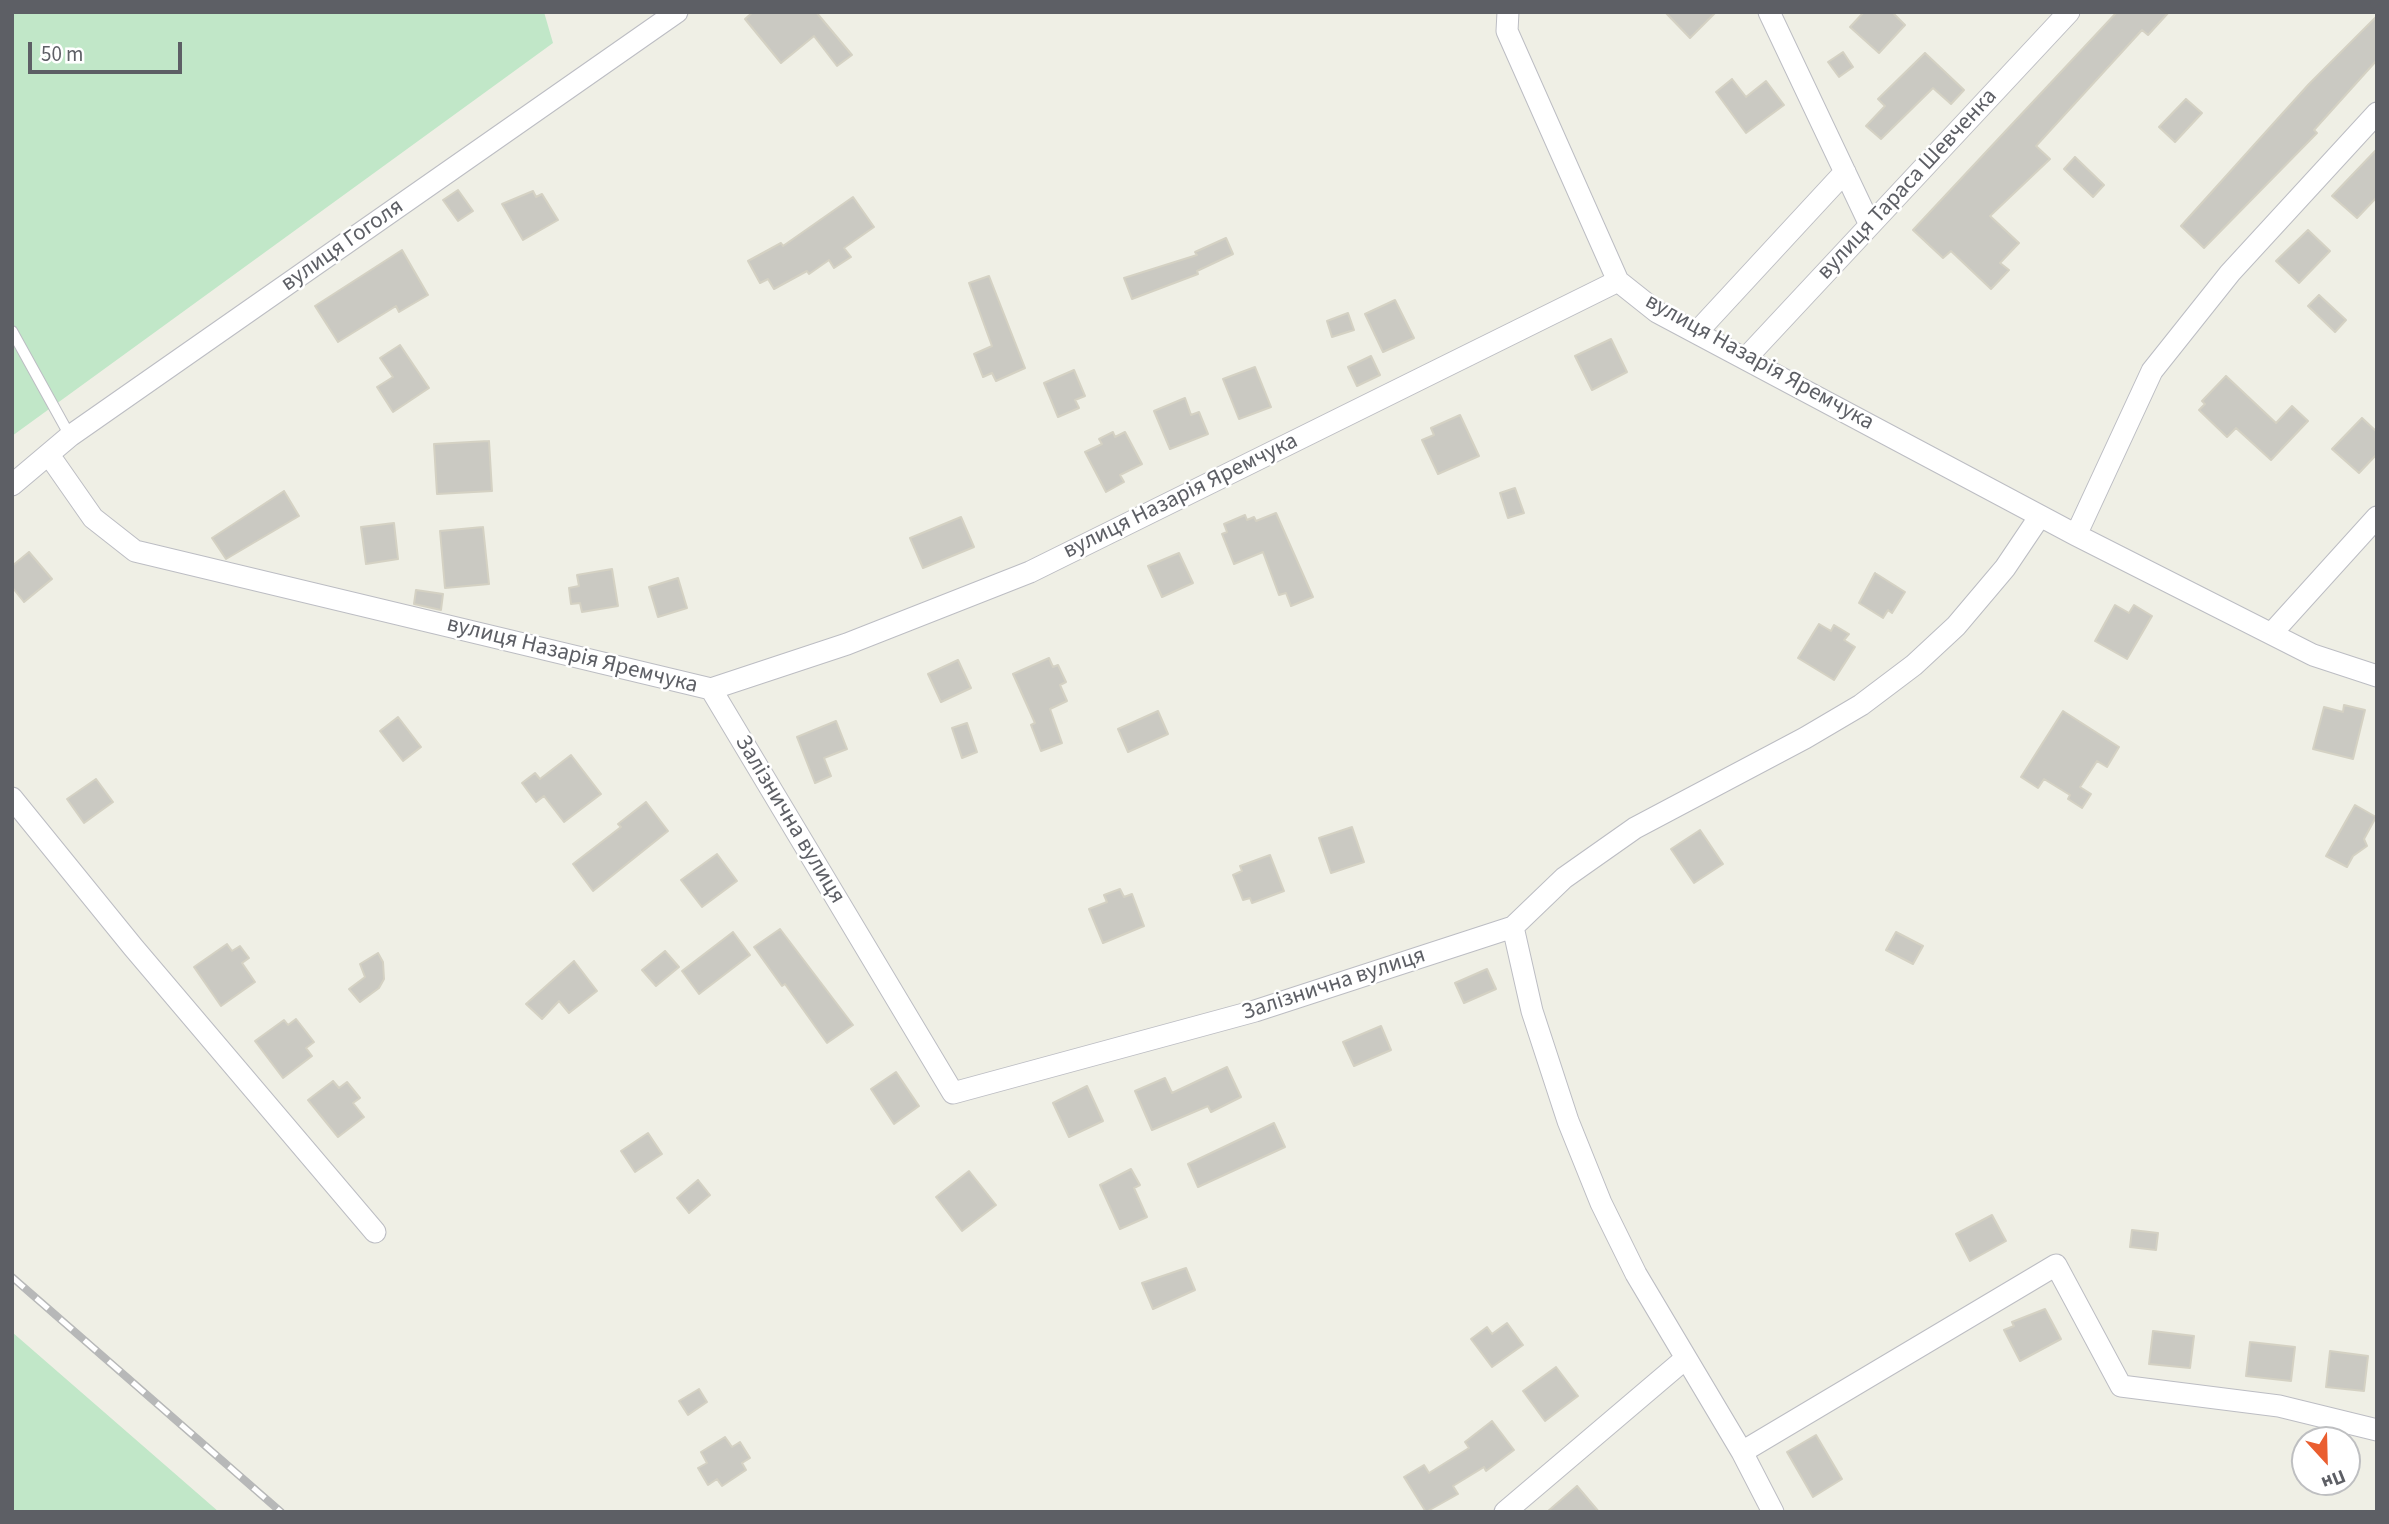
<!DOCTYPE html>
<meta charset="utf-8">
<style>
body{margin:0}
#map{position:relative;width:2389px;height:1524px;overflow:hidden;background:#efefe5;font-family:"Source Sans 3",sans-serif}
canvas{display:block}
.frame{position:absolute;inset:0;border:14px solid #5d5f65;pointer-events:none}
.north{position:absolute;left:2291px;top:1426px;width:70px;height:70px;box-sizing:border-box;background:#fff;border:2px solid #bebfc1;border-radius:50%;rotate:158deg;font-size:19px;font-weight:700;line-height:28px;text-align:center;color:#5d5f65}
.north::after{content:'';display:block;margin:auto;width:24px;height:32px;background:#ea5e30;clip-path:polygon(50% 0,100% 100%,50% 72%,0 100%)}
.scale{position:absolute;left:28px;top:42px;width:154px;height:32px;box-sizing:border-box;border:4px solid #5d5f65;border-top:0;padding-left:9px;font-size:21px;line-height:24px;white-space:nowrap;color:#5d5f65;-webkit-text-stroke:5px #fff;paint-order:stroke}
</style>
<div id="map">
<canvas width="2389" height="1524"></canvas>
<div class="frame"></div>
<div class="north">Пн</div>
<div class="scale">50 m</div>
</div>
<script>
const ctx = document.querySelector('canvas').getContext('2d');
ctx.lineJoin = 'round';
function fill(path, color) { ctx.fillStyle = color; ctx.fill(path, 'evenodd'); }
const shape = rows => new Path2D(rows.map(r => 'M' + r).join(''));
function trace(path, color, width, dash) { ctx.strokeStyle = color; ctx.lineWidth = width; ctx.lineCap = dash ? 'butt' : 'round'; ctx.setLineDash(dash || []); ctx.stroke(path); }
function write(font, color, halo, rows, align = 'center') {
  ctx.font = font + ' "Source Sans 3",sans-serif'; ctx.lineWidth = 5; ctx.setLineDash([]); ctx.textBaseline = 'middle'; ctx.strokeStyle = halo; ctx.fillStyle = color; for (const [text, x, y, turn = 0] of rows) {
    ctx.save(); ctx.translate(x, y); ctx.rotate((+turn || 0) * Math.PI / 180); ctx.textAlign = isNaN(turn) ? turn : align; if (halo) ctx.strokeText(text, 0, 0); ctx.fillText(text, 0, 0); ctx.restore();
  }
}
const green = shape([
 [12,12,544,12,553,43,12,436],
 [12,1332,219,1512,12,1512]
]);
const building = shape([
 [753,12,816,12,852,55,837,66,814,36,781,63,745,19,753,12],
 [1665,12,1716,12,1690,38,1665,12],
 [1864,12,1892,12,1905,25,1879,53,1850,27,1864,12],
 [2117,12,2169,12,2148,35,2142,30,2036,146,2050,159,1990,216,2019,243,2000,263,2009,270,1991,289,1951,251,1943,258,1913,230,2117,12],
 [2377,16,2377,60,2314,130,2317,133,2204,248,2181,226,2309,84,2377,16],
 [1843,52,1853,67,1839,77,1828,62,1843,52],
 [1925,53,1964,90,1951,104,1933,88,1881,139,1866,126,1885,106,1878,99,1925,53],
 [1732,79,1746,97,1766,81,1784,105,1746,133,1716,92,1732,79],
 [2186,99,2202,113,2175,142,2159,127,2186,99],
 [2377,149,2377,197,2357,218,2332,196,2377,149],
 [2075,157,2104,185,2093,197,2064,169,2075,157],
 [458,190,473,211,458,221,443,200,458,190],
 [533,191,536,197,542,194,558,220,523,240,502,204,533,191],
 [853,197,874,227,844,248,851,257,834,268,829,260,809,274,807,271,774,289,768,279,760,283,748,261,781,243,783,246,853,197],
 [2308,230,2330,251,2299,283,2276,261,2308,230],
 [1226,238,1233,254,1197,271,1198,274,1132,299,1124,278,1197,255,1195,252,1226,238],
 [402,250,428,295,399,312,396,306,338,342,315,306,402,250],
 [989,276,1025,368,996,381,992,373,983,377,974,354,992,346,969,283,989,276],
 [2319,295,2346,320,2335,332,2308,306,2319,295],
 [1395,300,1414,338,1383,352,1365,314,1395,300],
 [1348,313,1354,330,1332,337,1327,321,1348,313],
 [1611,339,1627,372,1592,390,1575,356,1611,339],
 [400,345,429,388,393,412,377,387,393,377,380,358,400,345],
 [1371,356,1380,375,1357,386,1348,367,1371,356],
 [1255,367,1271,407,1239,419,1223,379,1255,367],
 [1074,370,1085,396,1075,400,1079,408,1058,417,1044,383,1074,370],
 [2226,376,2276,423,2292,406,2308,421,2271,460,2236,428,2227,437,2199,410,2205,404,2202,401,2226,376],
 [1185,398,1191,415,1199,412,1208,434,1170,449,1154,411,1185,398],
 [1460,415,1479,456,1438,474,1422,440,1434,435,1431,428,1460,415],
 [2362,418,2377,432,2377,454,2359,473,2332,449,2362,418],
 [1113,432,1115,437,1125,432,1142,464,1120,475,1124,482,1106,492,1085,452,1102,444,1099,439,1113,432],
 [489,441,492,491,437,494,434,444,489,441],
 [1515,488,1524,513,1508,518,1500,493,1515,488],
 [284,491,299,516,226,559,212,538,284,491],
 [1276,513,1313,597,1291,606,1286,593,1279,595,1263,552,1234,564,1222,534,1227,532,1224,524,1245,515,1247,520,1254,517,1256,521,1276,513],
 [961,517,974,547,923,568,910,538,961,517],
 [394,523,398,559,366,564,361,527,394,523],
 [483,527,489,584,445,588,440,531,483,527],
 [29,552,52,579,24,602,12,587,12,566,29,552],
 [1179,553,1193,583,1162,597,1148,566,1179,553],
 [612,569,618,606,582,612,580,603,571,604,569,588,579,586,577,575,612,569],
 [1875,573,1905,592,1892,613,1888,610,1883,618,1859,603,1875,573],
 [678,578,687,608,658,617,649,587,678,578],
 [416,590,443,594,441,610,414,604,416,590],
 [2115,605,2129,613,2134,605,2152,616,2127,659,2095,641,2115,605],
 [1819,624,1831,631,1834,625,1849,634,1844,640,1855,647,1834,680,1798,658,1819,624],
 [1049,658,1053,667,1058,665,1066,682,1060,685,1067,701,1050,709,1062,743,1041,751,1031,725,1035,723,1013,674,1049,658],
 [958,660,971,688,941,702,928,674,958,660],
 [2344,705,2365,710,2353,759,2313,749,2324,707,2343,712,2344,705],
 [1158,711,1168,734,1128,752,1118,729,1158,711],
 [2063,711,2119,747,2107,767,2097,761,2080,787,2091,794,2082,808,2068,799,2070,795,2044,779,2038,788,2021,777,2063,711],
 [398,717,421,747,403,761,380,731,398,717],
 [836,721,847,749,824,758,831,776,815,783,797,737,836,721],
 [967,723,977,752,962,758,952,728,967,723],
 [571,755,601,794,564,822,544,796,536,802,522,783,535,773,540,779,571,755],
 [96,779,113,802,84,823,67,799,96,779],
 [646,802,668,831,593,891,573,864,621,827,618,824,646,802],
 [2355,805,2376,817,2364,839,2367,846,2353,856,2347,867,2326,856,2355,805],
 [1352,827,1364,862,1331,873,1319,838,1352,827],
 [1700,830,1723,864,1694,883,1671,849,1700,830],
 [717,854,737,881,702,907,681,880,717,854],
 [1270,855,1284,891,1252,903,1250,898,1243,900,1233,875,1242,871,1240,866,1270,855],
 [1120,889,1124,897,1132,894,1144,926,1103,943,1089,909,1107,902,1104,895,1120,889],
 [780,929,853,1025,827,1043,785,984,782,986,754,947,780,929],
 [733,932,750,955,699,994,682,971,733,932],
 [1896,932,1923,946,1913,964,1886,950,1896,932],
 [227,944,232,951,240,946,249,958,242,963,255,982,221,1006,194,967,227,944],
 [665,951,679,967,656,986,642,970,665,951],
 [378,953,383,962,384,979,379,988,360,1002,349,989,365,977,360,964,378,953],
 [574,961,597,991,569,1013,559,1001,542,1019,526,1004,574,961],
 [1487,969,1496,989,1464,1003,1455,983,1487,969],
 [296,1019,314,1042,306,1048,312,1056,283,1078,255,1041,284,1020,288,1025,296,1019],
 [1381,1026,1391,1050,1354,1066,1343,1042,1381,1026],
 [1227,1067,1241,1097,1211,1112,1208,1106,1152,1130,1135,1091,1165,1078,1172,1093,1227,1067],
 [896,1072,919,1106,894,1124,871,1089,896,1072],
 [333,1081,339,1088,347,1082,360,1098,353,1103,364,1117,338,1137,308,1100,333,1081],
 [1087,1086,1103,1121,1069,1137,1053,1103,1087,1086],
 [1274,1123,1285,1147,1198,1187,1188,1164,1274,1123],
 [648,1133,662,1154,635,1172,621,1151,648,1133],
 [1131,1169,1140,1185,1134,1188,1147,1217,1120,1229,1100,1185,1131,1169],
 [969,1171,996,1205,962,1231,936,1197,969,1171],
 [698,1180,710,1195,689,1213,677,1198,698,1180],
 [1992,1215,2006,1241,1970,1261,1956,1234,1992,1215],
 [2132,1230,2158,1233,2156,1250,2130,1247,2132,1230],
 [1186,1268,1195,1290,1153,1309,1142,1283,1186,1268],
 [2045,1309,2061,1339,2020,1361,2004,1330,2014,1326,2012,1322,2045,1309],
 [1507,1323,1523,1345,1492,1367,1471,1339,1487,1327,1492,1334,1507,1323],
 [2153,1331,2194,1336,2190,1368,2149,1364,2153,1331],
 [2250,1342,2295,1347,2291,1381,2246,1376,2250,1342],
 [2330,1351,2368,1356,2364,1391,2326,1387,2330,1351],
 [1556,1367,1578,1396,1545,1421,1523,1391,1556,1367],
 [699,1389,707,1402,688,1415,679,1401,699,1389],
 [1492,1421,1514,1450,1486,1471,1484,1467,1453,1486,1458,1494,1426,1512,1404,1477,1424,1465,1429,1473,1469,1448,1465,1442,1492,1421],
 [1816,1435,1842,1479,1813,1497,1787,1452,1816,1435],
 [725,1437,732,1447,740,1442,750,1458,742,1463,746,1470,722,1486,717,1479,708,1485,698,1468,707,1463,701,1452,725,1437],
 [1577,1486,1599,1512,1547,1512,1577,1486]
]);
const service = shape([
 [12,331,70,436]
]);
const minor = shape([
 [1508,12,1507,31,1618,281],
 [1769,12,1870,225],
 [1697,332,1845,172],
 [1746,358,2069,12],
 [49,455,93,518,135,551,711,689,847,644,1030,572,1618,281,1657,312,2076,535,2313,655,2377,676],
 [12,485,70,436,677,12],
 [2076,535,2152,371,2230,273,2377,113],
 [2272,633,2377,517],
 [711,689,953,1093,1255,1011,1513,927,1564,878,1635,828,1805,738,1861,705,1914,665,1956,626,2005,568,2040,516],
 [12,798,133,947,375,1232],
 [1513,927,1532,1011,1568,1121,1601,1203,1636,1274,1742,1452,1773,1512],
 [1742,1452,2056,1265,2121,1386,2279,1406,2377,1430],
 [1505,1512,1685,1359]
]);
const rail = shape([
 [12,1277,281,1512]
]);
const streetNames = [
 ["вулиця Тараса Шевченка",1908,185,-47],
 ["вулиця Гоголя",343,246,-35],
 ["вулиця Назарія Яремчука",1759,363,29],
 ["вулиця Назарія Яремчука",1181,497,-26],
 ["вулиця Назарія Яремчука",572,656,14],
 ["Залізнична вулиця",789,820,59],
 ["Залізнична вулиця",1334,985,-18]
];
fill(green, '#c1e7c8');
fill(building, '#cac9c2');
trace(building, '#d4d1c3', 2);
trace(service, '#bcbdc3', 12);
trace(minor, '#bcbdc3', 23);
trace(service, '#fff', 10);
trace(minor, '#fff', 21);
trace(rail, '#b7b8b8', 8);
trace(rail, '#fff', 5, [16]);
write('23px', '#5d5f65', '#fff', streetNames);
</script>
